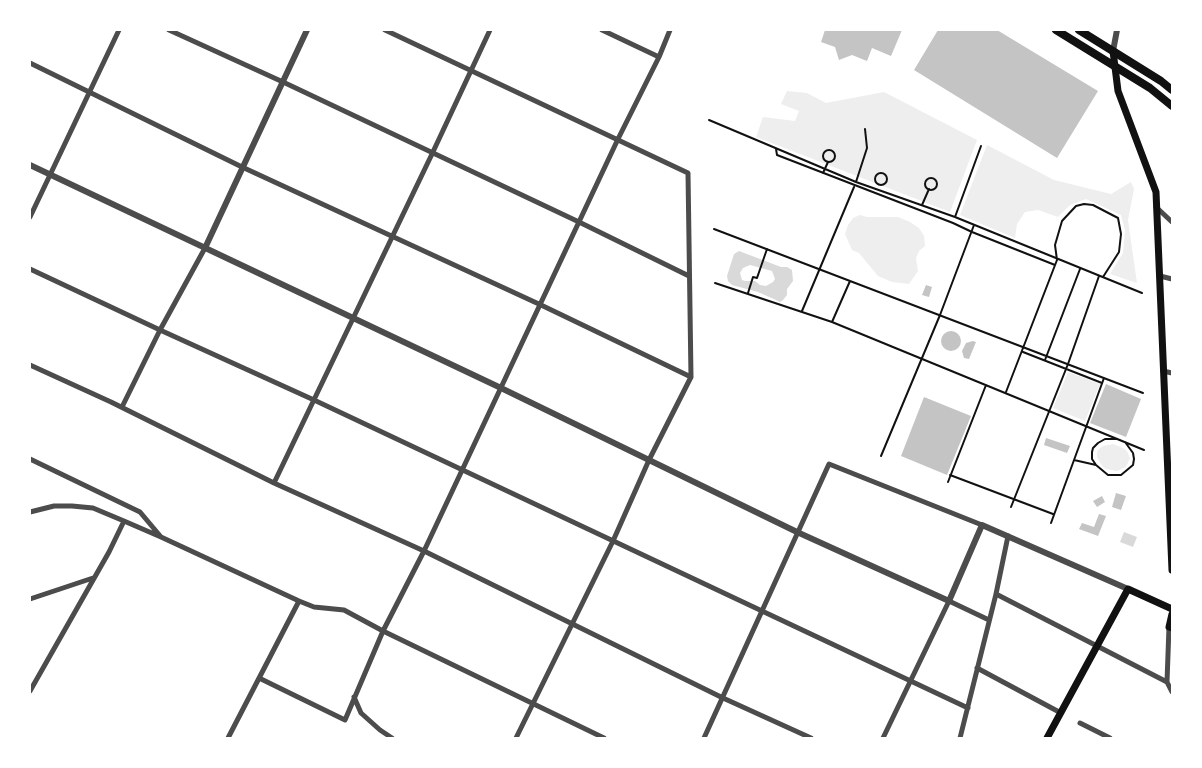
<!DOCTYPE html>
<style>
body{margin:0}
#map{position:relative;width:1202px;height:768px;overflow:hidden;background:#fff;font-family:"Zilla Slab",serif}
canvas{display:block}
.frame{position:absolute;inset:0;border:31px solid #fff;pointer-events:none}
</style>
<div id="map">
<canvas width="1202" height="768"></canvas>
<div class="frame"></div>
</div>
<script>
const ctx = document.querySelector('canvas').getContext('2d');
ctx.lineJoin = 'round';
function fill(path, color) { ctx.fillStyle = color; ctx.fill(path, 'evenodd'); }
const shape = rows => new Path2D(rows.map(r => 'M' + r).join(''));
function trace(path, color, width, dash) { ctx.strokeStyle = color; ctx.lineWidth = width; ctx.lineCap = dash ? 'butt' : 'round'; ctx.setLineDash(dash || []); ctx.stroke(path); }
const green = shape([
 [787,91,807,93,826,103,884,92,977,140,950,212,756,137,763,117,795,121,799,111,781,104],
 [987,145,1054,180,1111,194,1131,182,1134,189,1128,220,1137,283,1110,274,1123,253,1125,230,1121,215,1086,199,1070,205,1058,217,1038,210,1025,212,1017,224,1015,238,960,215],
 [860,215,867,217,898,217,910,222,919,228,924,236,925,246,919,251,916,258,918,271,909,284,892,282,878,276,859,253,852,250,845,234,848,225,853,218],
 [1068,372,1100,384,1085,421,1053,408],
 [1113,444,1123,448,1127,451,1130,458,1126,467,1117,471,1106,469,1102,466,1097,457,1097,452,1099,449,1103,446]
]);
const water = shape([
 [739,251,781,267,787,267,792,270,793,281,787,289,787,295,783,300,780,302,776,300,758,292,732,285,728,281,727,276,734,254],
 [750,265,772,271,775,279,773,282,766,286,760,285,755,281,745,281,742,280,740,273,743,268],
 [1124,532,1137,537,1133,547,1120,542]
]);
const building = shape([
 [825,30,902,30,891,56,872,48,867,61,852,55,839,60,835,47,821,42],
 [938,30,997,30,1098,91,1057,158,914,70],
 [926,285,932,287,929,297,922,295],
 '941 341a10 10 0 1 1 20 0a10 10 0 1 1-20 0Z',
 [973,341,976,342,969,359,964,358,962,351,966,343],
 [1106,384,1141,399,1126,437,1090,423],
 [924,397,971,416,947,475,901,456],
 [1046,438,1070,446,1067,453,1044,445],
 [1116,493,1126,496,1121,510,1112,507],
 [1102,496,1105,502,1097,507,1093,501],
 [1099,514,1106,516,1098,536,1079,529,1082,523,1094,527]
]);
const path = shape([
 [709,120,856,182,955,217,1142,293],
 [776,149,777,155,953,223,972,232,1055,265],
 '823 156a6 6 0 1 1 12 0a6 6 0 1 1-12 0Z',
 [823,173,828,162],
 '875 179a6 6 0 1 1 12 0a6 6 0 1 1-12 0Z',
 '925 184a6 6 0 1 1 12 0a6 6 0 1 1-12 0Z',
 [856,182,867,148,865,129],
 [922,205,929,189],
 [955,217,981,146],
 [714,229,1143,393],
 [715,283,832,322,1144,450],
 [748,293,753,277,757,278,767,249],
 [802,311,854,187],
 [832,322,850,281],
 [1023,352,1102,383],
 [1045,360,1080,269],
 [1006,392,1057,260,1055,245,1062,221,1076,206,1084,204,1093,205,1118,218,1121,234,1119,252,1103,277],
 [1116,439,1105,439,1098,443,1093,448,1092,452,1092,459,1096,465,1108,475,1121,475,1133,465,1134,459,1133,453,1125,442],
 [881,456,940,315,974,225],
 [1074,460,1096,465],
 [950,475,1053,514],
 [948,482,986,385],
 [1011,507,1068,364,1099,276],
 [1051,523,1104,378]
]);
const minor = shape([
 [169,30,283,82,579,222,689,276],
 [385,30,688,173,691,377,649,460,613,541,516,738],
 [602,30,659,57],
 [30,63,242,167,541,305,691,377],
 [1156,207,1172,222],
 [30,217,119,30],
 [30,269,160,330,314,400,968,708],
 [1160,276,1172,279],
 [30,365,111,402,274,483,424,551,723,698,811,738],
 [1163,371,1172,373],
 [122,407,160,330,205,248],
 [30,459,140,512,161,537,299,601,314,607,344,610,383,631,604,738],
 [274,483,432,154,490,30],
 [30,512,54,506,72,506,93,508,124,521],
 [996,594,1167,682],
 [30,599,93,578],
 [1169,627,1167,682,1172,692],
 [977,668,1061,713],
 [259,678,345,720,383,631,424,551,618,139,659,57,670,30],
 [30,691,109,552,124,521,161,537],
 [354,697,361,713,380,730,392,738],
 [1080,723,1110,738],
 [228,738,299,601],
 [704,738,829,464,982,525],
 [883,738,949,601,989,620],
 [960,738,996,594,1008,536]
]);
const tertiary = shape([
 [1113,51,1117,30],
 [30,165,501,388,797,532,949,601,982,525,1128,589],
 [205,248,307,30]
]);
const secondary = shape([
 [1113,51,1118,91,1156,192,1172,570],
 [1172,614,1169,627,1172,628],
 [1047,738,1128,589,1172,609]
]);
const primary = shape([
 [1056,30,1150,88,1172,106],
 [1079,30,1161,81,1172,90]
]);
fill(green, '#eee');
fill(water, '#d9d9d9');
fill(building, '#c4c4c4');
trace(path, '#111', 2);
trace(minor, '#4c4c4c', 5);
trace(tertiary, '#4c4c4c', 6);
trace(secondary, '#111', 7);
trace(primary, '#111', 8);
</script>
